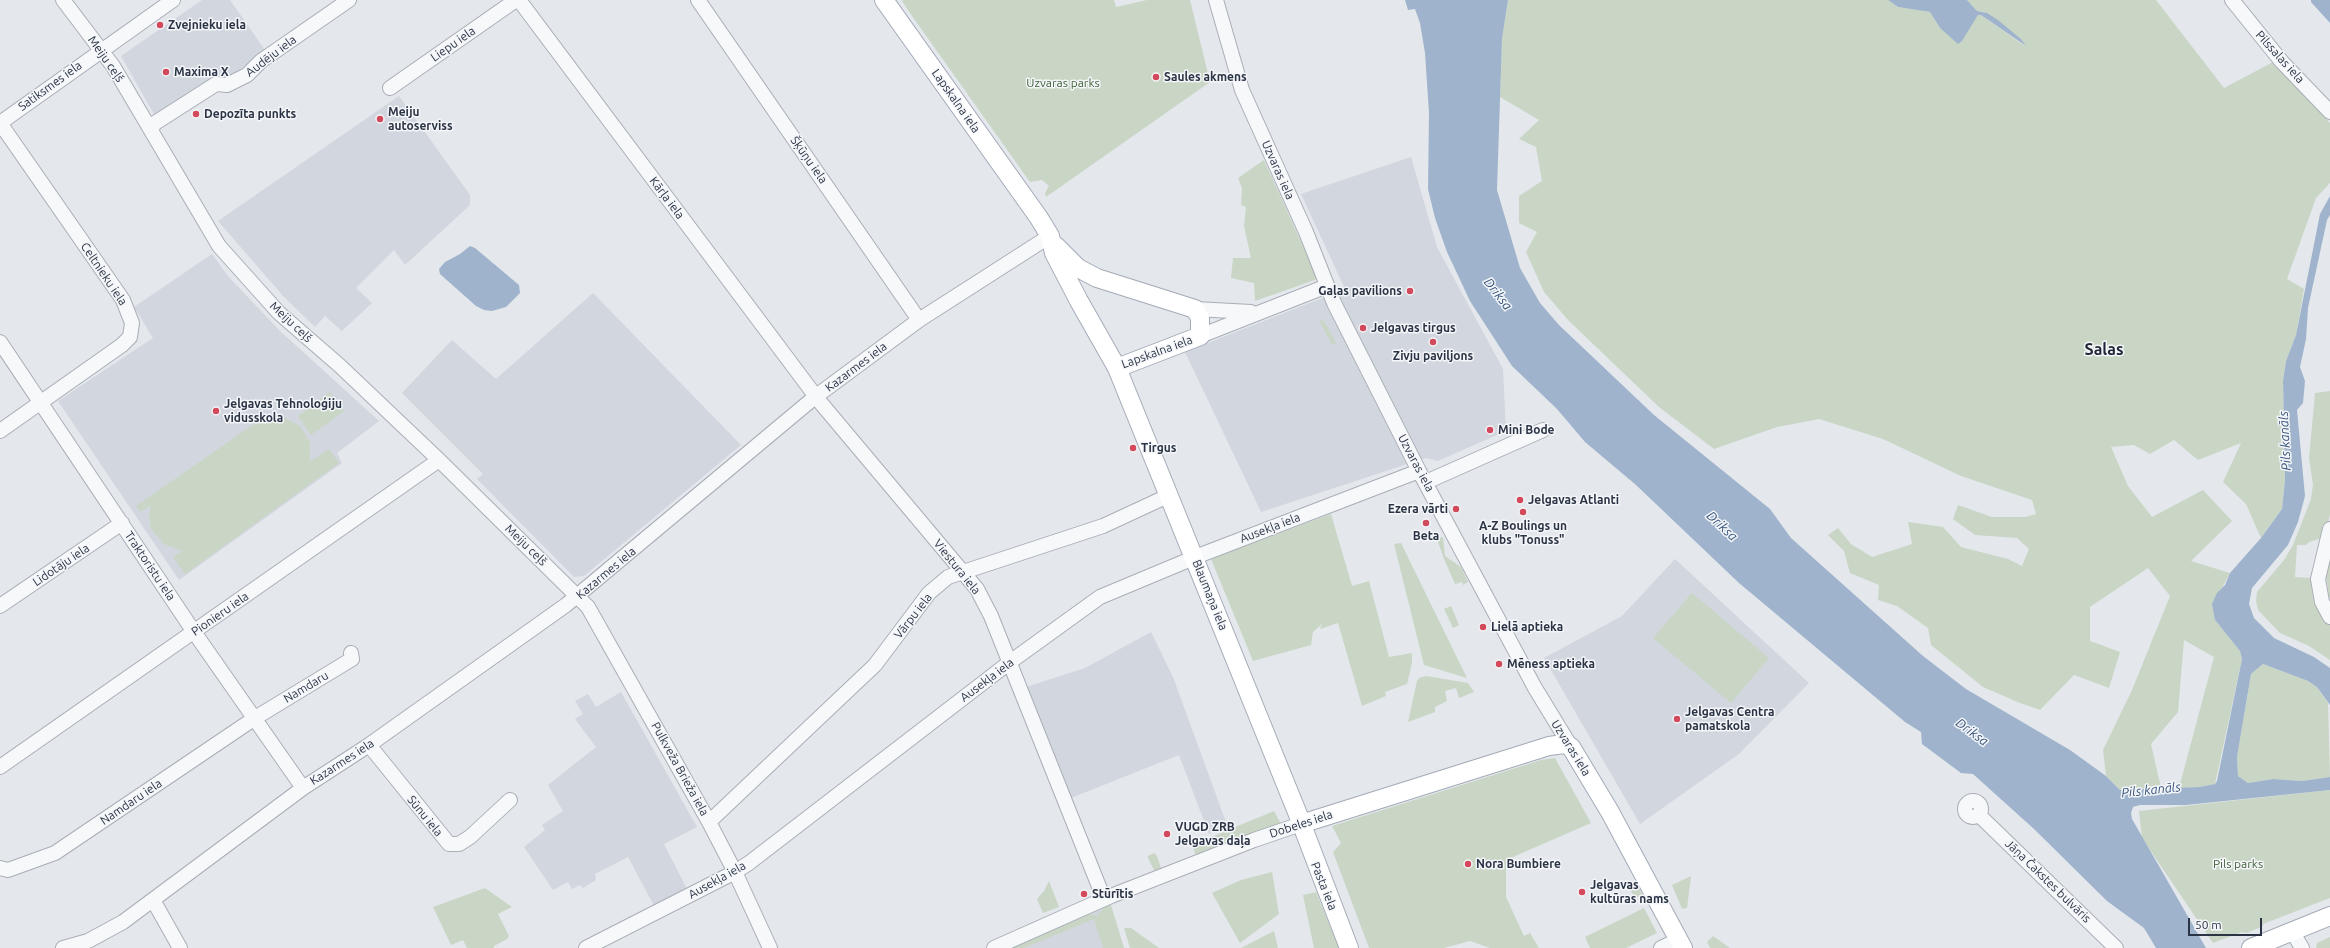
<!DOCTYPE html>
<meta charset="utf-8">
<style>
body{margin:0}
#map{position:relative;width:2330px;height:948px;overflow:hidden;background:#e4e7ec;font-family:Ubuntu,sans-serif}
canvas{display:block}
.scale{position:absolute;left:2188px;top:918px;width:74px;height:18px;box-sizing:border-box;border:2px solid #2b3445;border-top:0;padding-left:5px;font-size:12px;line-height:14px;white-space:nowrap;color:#2b3445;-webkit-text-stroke:3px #f4f6f9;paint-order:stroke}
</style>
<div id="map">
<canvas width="2330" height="948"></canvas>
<div class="scale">50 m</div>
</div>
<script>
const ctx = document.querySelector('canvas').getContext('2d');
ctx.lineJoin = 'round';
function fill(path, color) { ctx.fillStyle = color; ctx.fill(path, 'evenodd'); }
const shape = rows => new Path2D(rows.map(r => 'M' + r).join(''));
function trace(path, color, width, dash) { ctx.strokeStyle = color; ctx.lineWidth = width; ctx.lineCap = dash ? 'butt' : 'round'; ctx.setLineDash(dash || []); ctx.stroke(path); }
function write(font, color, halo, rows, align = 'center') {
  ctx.font = font + ' Ubuntu,sans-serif'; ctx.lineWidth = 3; ctx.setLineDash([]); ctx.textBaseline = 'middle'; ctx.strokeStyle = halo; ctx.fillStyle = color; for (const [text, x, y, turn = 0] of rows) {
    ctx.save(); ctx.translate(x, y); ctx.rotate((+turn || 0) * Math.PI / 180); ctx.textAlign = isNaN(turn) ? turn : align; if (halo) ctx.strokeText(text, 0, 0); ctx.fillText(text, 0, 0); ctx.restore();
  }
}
const built = shape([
 [202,0,230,0,265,50,250,62,160,125,121,56],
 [399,96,470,195,470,205,405,265,394,250,356,288,372,303,342,331,325,316,315,327,284,297,218,221],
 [1411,157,1437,247,1503,369,1506,431,1438,461,1426,458,1261,512,1185,352,1345,289,1301,194],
 [212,254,228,276,279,330,379,421,337,453,342,463,179,580,58,401,153,338,134,307],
 [593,293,741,445,584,576,574,577,477,479,483,474,402,393,452,340,496,379],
 [1675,559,1809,683,1739,754,1640,824,1544,658,1622,616],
 [1151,632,1173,677,1227,825,1209,834,1179,755,1066,800,1023,688,1085,668],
 [621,692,697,827,664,844,687,889,654,906,628,857,595,874,596,880,583,888,580,885,572,889,568,882,553,890,524,847,545,830,542,825,563,811,548,785,596,747,575,719,583,714,575,701,588,694,596,707],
 [1110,905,1124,948,1008,948,1083,914]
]);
const green = shape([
 [903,0,1114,0,1116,7,1147,0,1190,0,1210,82,1046,197,1045,193,1049,186,1042,180,1030,182,912,16,902,1],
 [1508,0,1888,0,1898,7,1930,12,1940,28,1960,43,1978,15,1981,15,2025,46,2021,39,1984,12,1977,11,1967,0,2156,0,2224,88,2275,61,2330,123,2330,183,2316,198,2287,279,2304,289,2296,335,2286,361,2283,381,2285,480,2282,509,2261,538,2246,504,2223,482,2241,443,2198,460,2174,440,2150,454,2134,445,2111,447,2128,486,2152,517,2203,490,2232,521,2191,561,2230,573,2222,588,2215,620,2240,651,2242,659,2215,784,2199,787,2179,788,2214,657,2184,640,2178,712,2151,744,2161,788,2120,790,2106,776,2103,750,2132,690,2170,596,2148,568,2090,607,2090,641,2120,652,2109,688,2074,675,2040,710,2020,703,1983,687,1931,645,1928,628,1897,606,1878,600,1879,585,1850,573,1844,551,1828,535,1838,528,1851,544,1872,557,1912,544,1908,522,1943,527,1961,547,2008,559,2022,566,2029,549,2017,538,1975,535,1953,519,1958,505,1992,517,2026,517,2036,514,2032,500,1961,476,1883,439,1819,419,1777,427,1714,449,1659,407,1569,321,1544,292,1526,252,1537,232,1519,223,1519,196,1542,181,1536,147,1519,139,1539,120,1500,97,1502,39],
 [1264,160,1317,277,1315,280,1255,301,1254,283,1231,278,1233,258,1251,258,1244,226,1246,207,1241,205,1242,188,1238,178],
 [1319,320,1324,321,1336,343,1332,345],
 [2330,391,2330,514,2325,537,2309,542,2306,545,2297,545,2295,577,2312,578,2330,622,2330,660,2309,646,2280,633,2258,610,2256,601,2257,592,2284,560,2293,545,2311,499,2313,485,2309,458,2315,393],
 [330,392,344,411,311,435,298,416],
 [270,417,284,417,301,427,310,443,310,462,329,449,339,463,185,574,173,557,182,551,164,544,151,529,149,516,151,505,140,512,136,506,257,422],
 [1331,514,1352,586,1369,581,1389,657,1412,653,1412,663,1407,684,1385,692,1386,696,1362,706,1338,623,1320,629,1322,624,1313,632,1311,645,1253,661,1211,559],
 [1443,537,1445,556,1461,567,1468,582,1463,585,1462,582,1455,584,1444,559,1437,539],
 [1401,543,1467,678,1424,665,1394,544],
 [2330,552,2330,603,2326,575],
 [1692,593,1769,658,1731,703,1653,638],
 [1451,606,1459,625,1453,628,1444,609],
 [2263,664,2308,681,2317,687,2328,703,2330,777,2302,781,2273,779,2248,783,2238,776,2237,757,2251,674],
 [1426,676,1468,683,1474,692,1459,698,1456,688,1445,691,1447,701,1435,707,1435,712,1408,722,1417,681,1419,678],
 [1555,758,1591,823,1506,860,1506,897,1524,936,1530,933,1539,948,1490,948,1470,941,1444,948,1369,948,1333,852,1341,843,1332,826,1541,760],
 [2330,790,2330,898,2263,924,2263,926,2247,933,2242,932,2213,943,2142,838,2139,811],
 [1274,811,1281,824,1196,856,1192,845],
 [1154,853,1157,856,1161,868,1155,872,1148,858,1148,856],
 [1272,872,1279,914,1240,943,1212,893,1241,880],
 [1691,876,1687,908,1682,909,1672,885],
 [1049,881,1059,907,1043,913,1037,899,1044,891],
 [1637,883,1643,897,1634,897,1629,886],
 [485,888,512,907,498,914,509,936,507,939,494,946,494,948,467,948,463,940,451,945,433,907],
 [1316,892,1339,948,1314,948,1303,895],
 [1106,905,1111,905,1124,948,1103,948,1094,919,1024,948,1008,948,1088,914,1097,916],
 [1644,908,1657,933,1626,948,1590,948,1585,937],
 [1124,928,1131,928,1159,948,1130,948],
 [1274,931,1278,948,1241,948],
 [1713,936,1730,948,1710,948,1707,942],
 [2330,937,2330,948,2316,948,2317,943]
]);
const water = shape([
 [1405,0,1508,0,1502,39,1497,190,1520,268,1540,303,1559,325,1654,415,1770,509,1791,538,1923,656,1966,689,2070,750,2106,776,2120,790,2199,787,2215,784,2217,781,2242,659,2240,651,2215,620,2212,604,2217,593,2225,585,2230,573,2261,538,2282,509,2285,480,2283,381,2286,361,2296,335,2320,214,2330,196,2330,215,2327,220,2308,308,2306,339,2300,367,2305,381,2303,403,2297,410,2305,496,2298,522,2288,545,2252,588,2249,604,2254,618,2274,638,2314,657,2330,668,2330,705,2317,687,2308,681,2263,664,2251,674,2237,757,2238,776,2248,783,2273,779,2302,781,2330,777,2330,790,2186,805,2140,805,2133,807,2131,813,2132,819,2206,948,2156,948,2144,928,2107,901,2034,829,1973,774,1961,773,1922,744,1921,732,1905,722,1739,583,1636,485,1585,442,1557,409,1512,366,1470,301,1447,252,1435,218,1428,189,1429,113,1425,53,1420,23,1415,9,1408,10],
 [1888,0,1967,0,1977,11,1987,13,1998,20,2021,39,2026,46,1981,15,1978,15,1962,41,1958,44,1940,28,1930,12,1898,7],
 [2311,0,2330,0,2330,23,2311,2],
 [470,246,475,248,519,285,520,293,506,307,492,311,484,310,476,306,440,274,439,269,445,262,460,254]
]);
const minor = shape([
 [63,0,113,66,219,246,279,313,340,366,439,460,588,607,709,822,735,872,770,948],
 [519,0,820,402,977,589,991,616,1104,899],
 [698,0,919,320],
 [1216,0,1242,90,1306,232,1334,303,1419,471,1535,688,1571,747],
 [2232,0,2282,62,2330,112],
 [390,88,516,0],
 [0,123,123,300,132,323,130,337,122,345,0,431],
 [0,123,173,0],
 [151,129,155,123,216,84,227,85,247,75,261,61,349,0],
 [1195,309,1251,312],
 [1200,336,1327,286],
 [0,342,194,632,303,788],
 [1426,482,1543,430],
 [2330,529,2318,579,2322,602,2330,617],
 [0,606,122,523],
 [369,745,449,844,459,844,470,837,510,800],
 [0,767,439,460],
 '1965 809a8 8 0 1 1 16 0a8 8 0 1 1-16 0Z',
 [1979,815,2116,948],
 [709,822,875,665,929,593,948,577,1103,526,1170,495],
 [0,868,8,870,55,853,255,718,352,659,351,653],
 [153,900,180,948],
 [2292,931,2302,948],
 [63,948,88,941,123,922,303,788,369,745,566,605,815,397,919,320,1050,236],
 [586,948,735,872,749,863,1010,662,1100,597,1203,554,1419,471],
 [994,948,1111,896,1254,840,1301,824],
 [1661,948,1678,940]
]);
const major = shape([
 [884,0,1039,218,1050,236,1054,253,1079,301,1117,368,1297,812,1349,948],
 [1056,246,1078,268,1097,278,1195,309,1200,318,1200,336,1117,368],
 [1301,824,1549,746,1564,744,1571,747,1610,812,1683,948],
 [2251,948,2330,916]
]);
const markers = [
 [160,25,4,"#d1495b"],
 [166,72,4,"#d1495b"],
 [1156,77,4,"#d1495b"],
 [196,114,4,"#d1495b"],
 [380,119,4,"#d1495b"],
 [1410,291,4,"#d1495b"],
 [1363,328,4,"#d1495b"],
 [1433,342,4,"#d1495b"],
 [216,411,4,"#d1495b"],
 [1490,430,4,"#d1495b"],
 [1133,448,4,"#d1495b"],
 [1520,500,4,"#d1495b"],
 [1456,509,4,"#d1495b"],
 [1523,512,4,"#d1495b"],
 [1426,523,4,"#d1495b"],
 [1483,627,4,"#d1495b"],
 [1499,664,4,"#d1495b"],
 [1677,719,4,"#d1495b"],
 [1167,834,4,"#d1495b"],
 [1468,864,4,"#d1495b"],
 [1582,892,4,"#d1495b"],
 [1084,894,4,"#d1495b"]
];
const poiNames = [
 ["Zvejnieku iela",168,25],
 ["Maxima X",174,72],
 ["Saules akmens",1164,77],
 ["Meiju",388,112],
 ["autoserviss",388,126],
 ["Depozīta punkts",204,114],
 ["Gaļas pavilions",1402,291,"right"],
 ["Jelgavas tirgus",1371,328],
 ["Zivju paviljons",1433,356,"center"],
 ["Jelgavas Tehnoloģiju",224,404],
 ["vidusskola",224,418],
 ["Mini Bode",1498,430],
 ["Tirgus",1141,448],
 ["Jelgavas Atlanti",1528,500],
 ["Ezera vārti",1448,509,"right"],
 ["A-Z Boulings un",1523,526,"center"],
 ["klubs \"Tonuss\"",1523,540,"center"],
 ["Beta",1426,536,"center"],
 ["Lielā aptieka",1491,627],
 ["Mēness aptieka",1507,664],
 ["Jelgavas Centra",1685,712],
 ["pamatskola",1685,726],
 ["VUGD ZRB",1175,827],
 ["Jelgavas daļa",1175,841],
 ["Nora Bumbiere",1476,864],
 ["Jelgavas",1590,885],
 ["kultūras nams",1590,899],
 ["Stūrītis",1092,894]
];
const streetNames = [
 ["Liepu iela",453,44,-35],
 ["Audēju iela",271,56,-37],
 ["Pilssalas iela",2280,57,48],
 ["Meiju ceļš",106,59,55],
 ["Satiksmes iela",50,86,-36],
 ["Lapskalna iela",956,101,55],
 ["Šķūņu iela",809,160,55],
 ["Uzvaras iela",1278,170,66],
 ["Kārļa iela",667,198,53],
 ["Celtnieku iela",104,274,56],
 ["Meiju ceļš",291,322,43],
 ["Lapskalna iela",1157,352,-20],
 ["Kazarmes iela",856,367,-37],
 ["Uzvaras iela",1416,463,62],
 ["Ausekļa iela",1270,528,-21],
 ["Meiju ceļš",526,545,44],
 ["Lidotāju iela",61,565,-34],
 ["Traktoristu iela",150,566,56],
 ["Viestura iela",957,567,51],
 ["Kazarmes iela",606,573,-40],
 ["Blaumaņa iela",1210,595,68],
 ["Pionieru iela",220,614,-35],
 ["Vārpu iela",913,616,-52],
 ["Ausekļa iela",987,680,-37],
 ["Namdaru",306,687,-31],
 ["Uzvaras iela",1571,748,58],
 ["Kazarmes iela",342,762,-33],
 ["Pulkveža Brieža iela",680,769,61],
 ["Namdaru iela",131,802,-34],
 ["Sūnu iela",425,816,51],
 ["Dobeles iela",1301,824,-18],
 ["Ausekļa iela",717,880,-29],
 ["Jāņa Čakstes bulvāris",2048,881,44],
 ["Pasta iela",1324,886,68]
];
const parkNames = [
 ["Uzvaras parks",1063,83],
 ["Pils parks",2238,864]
];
const waterNames = [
 ["Driksa",1498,294,52],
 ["Pils kanāls",2285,441,-93],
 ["Driksa",1722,526,43],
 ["Driksa",1972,732,36],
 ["Pils kanāls",2151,790,-6]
];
const districtNames = [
 ["Salas",2104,350]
];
fill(built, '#d2d6de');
fill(green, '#c9d6c5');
fill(water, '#9fb4cc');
trace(minor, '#a9aeb7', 16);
trace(major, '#a3abb8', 20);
trace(minor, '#f7f8fa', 14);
trace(major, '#fff', 18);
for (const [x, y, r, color] of markers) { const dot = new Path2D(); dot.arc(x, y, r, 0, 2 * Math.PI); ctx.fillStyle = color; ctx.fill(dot); trace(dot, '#f4f6f9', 1.5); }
write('bold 12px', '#2b3445', '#f4f6f9', poiNames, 'left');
write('12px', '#2b3445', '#f4f6f9', streetNames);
write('12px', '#3f6138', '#f4f6f9', parkNames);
write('italic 13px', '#34527a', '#f4f6f9', waterNames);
write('bold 16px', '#1d2536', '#f4f6f9', districtNames);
</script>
